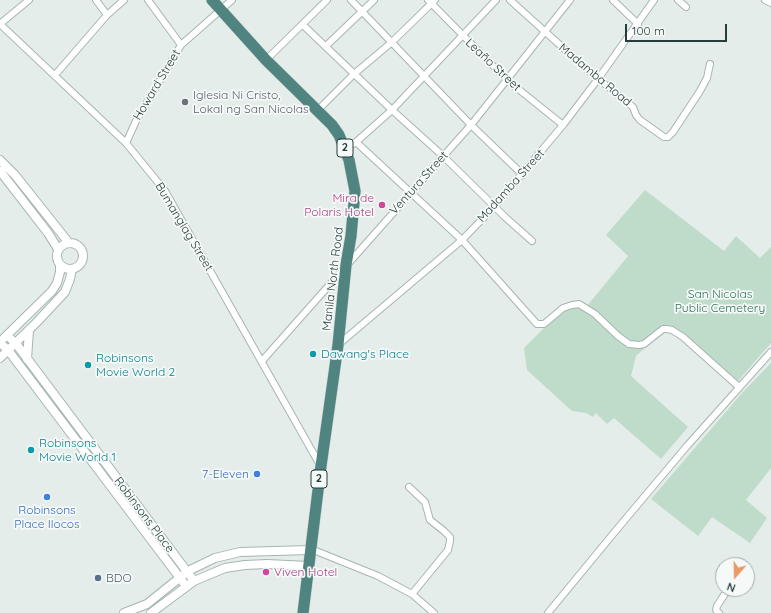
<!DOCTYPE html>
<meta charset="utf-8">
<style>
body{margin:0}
#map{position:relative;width:771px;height:613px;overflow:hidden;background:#e4edea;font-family:Quicksand,sans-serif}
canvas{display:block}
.north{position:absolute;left:715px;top:557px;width:40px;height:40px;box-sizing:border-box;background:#f5f9f8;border:1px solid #a2aeac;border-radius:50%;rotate:200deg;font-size:11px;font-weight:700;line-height:16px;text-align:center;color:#253d3b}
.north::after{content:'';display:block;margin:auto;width:14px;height:18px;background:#e99a66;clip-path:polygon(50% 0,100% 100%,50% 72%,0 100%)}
.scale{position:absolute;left:625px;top:24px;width:102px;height:18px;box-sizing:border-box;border:2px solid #253d3b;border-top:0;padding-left:5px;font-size:12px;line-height:14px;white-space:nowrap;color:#253d3b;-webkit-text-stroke:3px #f5f9f8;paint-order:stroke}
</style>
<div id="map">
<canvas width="771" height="613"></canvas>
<div class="north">N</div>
<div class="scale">100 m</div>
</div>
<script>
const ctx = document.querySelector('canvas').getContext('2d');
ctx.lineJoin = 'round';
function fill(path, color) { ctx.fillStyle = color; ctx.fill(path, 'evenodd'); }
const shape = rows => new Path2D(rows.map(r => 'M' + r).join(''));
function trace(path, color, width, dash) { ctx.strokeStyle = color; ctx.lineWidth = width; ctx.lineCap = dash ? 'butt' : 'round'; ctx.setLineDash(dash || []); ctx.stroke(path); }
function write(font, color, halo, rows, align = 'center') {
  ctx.font = font + ' Quicksand,sans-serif'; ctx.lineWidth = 3.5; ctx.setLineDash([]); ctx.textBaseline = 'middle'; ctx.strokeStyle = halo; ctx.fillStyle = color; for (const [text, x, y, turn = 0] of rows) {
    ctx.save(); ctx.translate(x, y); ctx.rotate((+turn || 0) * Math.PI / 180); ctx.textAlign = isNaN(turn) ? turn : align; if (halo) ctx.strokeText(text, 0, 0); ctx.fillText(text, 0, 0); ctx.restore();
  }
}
const green = shape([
 [645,190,724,251,736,236,760,258,771,247,771,343,738,381,671,325,636,356,631,376,688,427,661,459,614,418,607,424,596,413,593,417,586,413,572,411,527,370,524,348,563,309,587,306,628,256,606,235],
 [771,363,771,468,746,500,767,518,750,543,712,517,698,536,651,499,742,393]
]);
const minor = shape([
 [96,0,107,15],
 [148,0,181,45],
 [351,0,471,125,523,175],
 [428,0,507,80,563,125],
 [510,0,591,73,633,107,636,115,640,120,664,137,668,137,673,132,700,91,707,78,710,64],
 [613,0,638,24],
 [678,0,686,7],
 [765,0,771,3],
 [0,24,126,143,165,191,320,465],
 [0,24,29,0],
 [303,25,392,110,443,156,505,217,532,241],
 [326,46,374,0],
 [266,60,327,0],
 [55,75,107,15,124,0],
 [317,111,354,74,392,42,435,0],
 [356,142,462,240,537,324,544,324,563,308,572,305,579,304,595,314,618,336,629,344,639,345,644,344,663,329,667,329,672,330,683,337,739,387],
 [126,143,136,121,181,45,232,0],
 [345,149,356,142,392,110,496,0],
 [339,344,462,240,495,206,563,125,598,79,654,0],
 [262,361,471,125,570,0],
 [409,487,425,502,430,520,444,531,450,537,450,541,448,550,412,594],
 [310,550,316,551,378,576,412,594,434,613],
 [548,613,618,528,687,446,771,352],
 [719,613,716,610,717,606,728,589]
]);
const tertiary = shape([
 [0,160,15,175,69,243],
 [0,171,48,233,58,249],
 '57 256a13 13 0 1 1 26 0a13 13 0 1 1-26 0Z',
 [7,335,17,345,194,581],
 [4,338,52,291,57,283,60,272,60,264],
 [0,343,8,350,186,586],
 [0,358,37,322,65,292,70,279,72,269],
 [27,359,29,330],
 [124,613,147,604,188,571,215,558,240,552,310,550],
 [151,613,194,581,225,568,245,565,267,564,308,566]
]);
const trunk = shape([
 [212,0,266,60,332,125,339,135,349,160,355,191,351,236,346,265,338,345,321,466,303,613]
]);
const markers = [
 [185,102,4,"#6b7280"],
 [382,205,4,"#d1479c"],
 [313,354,4,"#0f9aa8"],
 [88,365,4,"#0f9aa8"],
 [31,450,4,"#0f9aa8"],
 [257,474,4,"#3f7fe0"],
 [47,497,4,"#3f7fe0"],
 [266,572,4,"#d1479c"],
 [98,578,4,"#5c6f8a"]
];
const shields = [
 [345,148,16],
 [319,479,16]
];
const shieldNames = [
 ["2",345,148],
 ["2",319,479]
];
const streetNames = [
 ["Leaño Street",493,65,43],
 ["Madamba Road",595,75,40],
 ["Howard Street",157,85,-59],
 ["Ventura Street",419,183,-48],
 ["Madamba Street",511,186,-48],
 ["Bumanglag Street",184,227,59],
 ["Manila North Road",333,279,-83],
 ["Robinsons Place",144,515,53]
];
const worshipNames = [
 ["Iglesia Ni Cristo,",193,95],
 ["Lokal ng San Nicolas",193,109]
];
const hotelNames = [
 ["Mira de",374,198],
 ["Polaris Hotel",374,212],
 ["Viven Hotel",274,572,"left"]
];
const parkNames = [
 ["San Nicolas",720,294],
 ["Public Cemetery",720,308]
];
const cultureNames = [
 ["Dawang's Place",321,354],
 ["Robinsons",96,358],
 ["Movie World 2",96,372],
 ["Robinsons",39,443],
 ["Movie World 1",39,457]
];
const shopNames = [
 ["7-Eleven",249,474],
 ["Robinsons",47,510,"center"],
 ["Place Ilocos",47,524,"center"]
];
const serviceNames = [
 ["BDO",106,578]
];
fill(green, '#bfdccb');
trace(minor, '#a7b5b2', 8);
trace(tertiary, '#a7b5b2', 10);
trace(trunk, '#c2c9c8', 12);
trace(minor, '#fff', 6);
trace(tertiary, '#fff', 8);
trace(trunk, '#4f8480', 11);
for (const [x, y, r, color] of markers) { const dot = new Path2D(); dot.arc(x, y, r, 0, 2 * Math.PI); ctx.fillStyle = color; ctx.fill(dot); trace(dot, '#f5f9f8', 1.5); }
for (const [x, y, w] of shields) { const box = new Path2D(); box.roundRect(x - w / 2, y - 9, w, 18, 3); ctx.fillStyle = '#f5f9f8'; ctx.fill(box); trace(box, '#253d3b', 1); }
write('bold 11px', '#253d3b', null, shieldNames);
write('12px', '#253d3b', '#f5f9f8', streetNames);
write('12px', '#5b616d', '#f5f9f8', worshipNames, 'left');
write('12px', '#b23c85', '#f5f9f8', hotelNames, 'right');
write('12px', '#317254', '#f5f9f8', parkNames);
write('12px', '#0d838f', '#f5f9f8', cultureNames, 'left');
write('12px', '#366cbe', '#f5f9f8', shopNames, 'right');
write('12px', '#4e5e75', '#f5f9f8', serviceNames, 'left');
</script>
